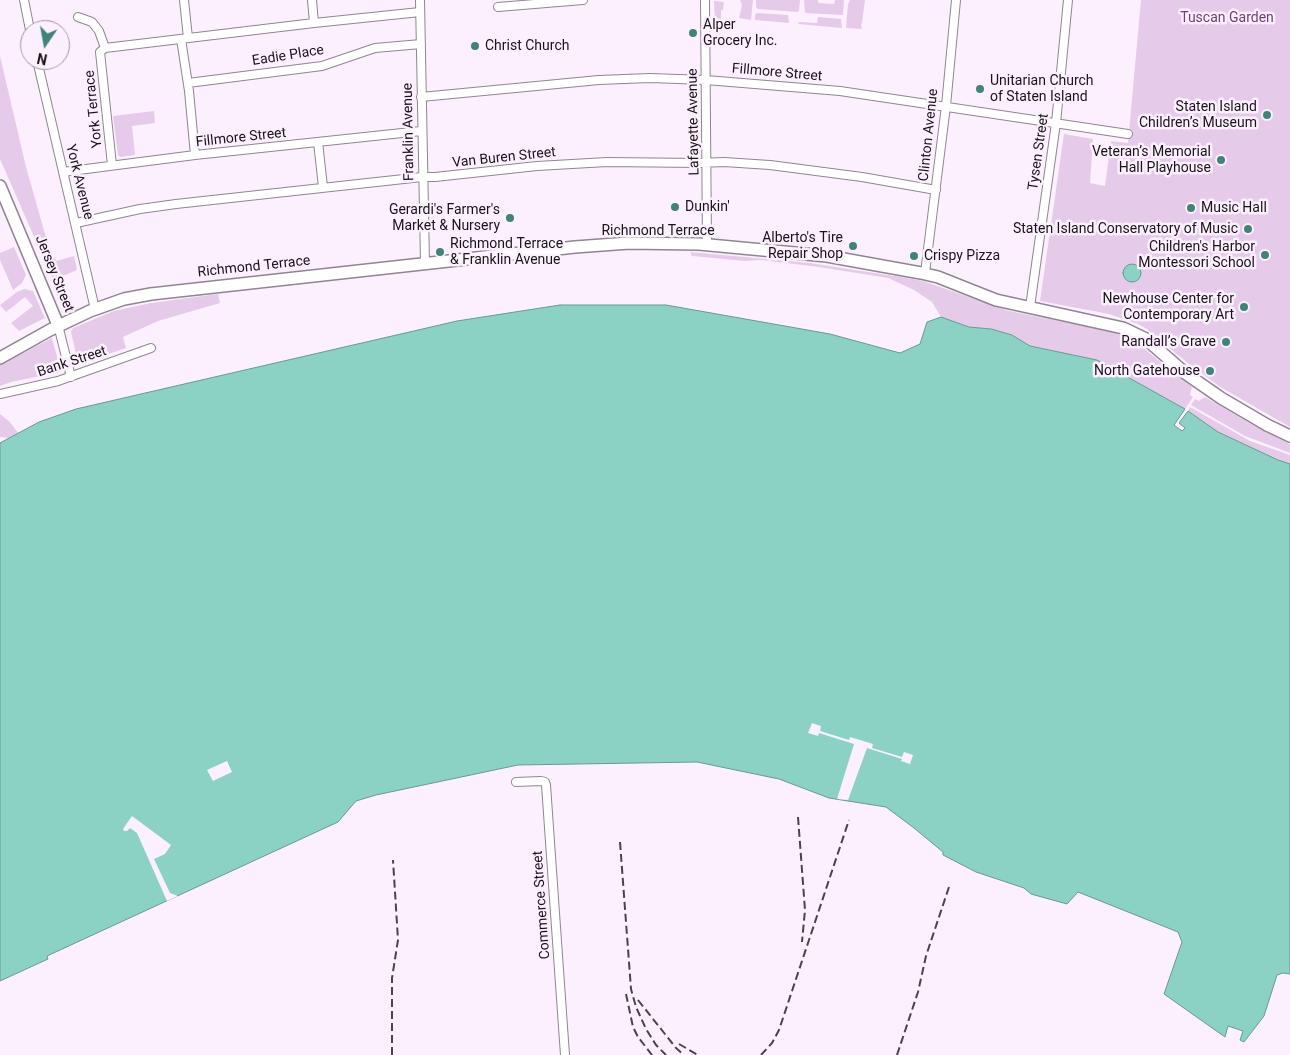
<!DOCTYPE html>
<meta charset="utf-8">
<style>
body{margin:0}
#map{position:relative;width:1290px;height:1055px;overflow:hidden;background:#fcf0ff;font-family:Roboto,sans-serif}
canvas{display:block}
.north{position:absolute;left:20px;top:20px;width:50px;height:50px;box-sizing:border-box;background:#fcf0ff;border:1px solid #a198a3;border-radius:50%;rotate:192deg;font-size:14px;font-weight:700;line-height:20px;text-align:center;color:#191419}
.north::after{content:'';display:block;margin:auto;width:18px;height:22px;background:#408478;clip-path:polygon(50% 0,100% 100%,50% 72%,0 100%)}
</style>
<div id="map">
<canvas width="1290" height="1055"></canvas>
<div class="north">N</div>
</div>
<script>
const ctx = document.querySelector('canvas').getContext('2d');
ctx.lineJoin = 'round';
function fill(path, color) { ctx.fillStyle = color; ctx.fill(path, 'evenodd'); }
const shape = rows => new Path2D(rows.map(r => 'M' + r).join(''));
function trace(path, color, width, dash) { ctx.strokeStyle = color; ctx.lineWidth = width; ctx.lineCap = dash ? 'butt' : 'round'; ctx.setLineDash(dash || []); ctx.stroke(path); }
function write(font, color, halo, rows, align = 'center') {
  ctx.font = font + ' Roboto,sans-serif'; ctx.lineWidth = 5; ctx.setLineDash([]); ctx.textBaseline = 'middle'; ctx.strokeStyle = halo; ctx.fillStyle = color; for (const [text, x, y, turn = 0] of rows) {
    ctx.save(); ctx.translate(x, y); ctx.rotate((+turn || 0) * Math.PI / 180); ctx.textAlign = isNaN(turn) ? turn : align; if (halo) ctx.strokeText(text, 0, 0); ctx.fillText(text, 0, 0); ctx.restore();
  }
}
const green = shape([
 [740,0,753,0,751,20,739,18,742,5],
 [756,0,800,0,799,11,797,12,758,9,756,7],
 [804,0,818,0,818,3,834,4,835,0,844,0,843,15,805,13],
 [850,0,865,0,862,23,861,24,862,29,846,28,848,4],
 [1141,0,1290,0,1290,427,1222,388,1190,365,1147,329,1138,324,1109,314,1040,301,1064,134,1093,139,1090,183,1105,186,1111,141,1128,143],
 [714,1,724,2,723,10,721,10,721,24,715,23],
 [757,13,788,15,789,23,755,20,755,15],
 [818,17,841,19,842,28,798,24,799,22,817,23],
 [0,56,26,167,47,241,56,261,74,256,77,270,53,280,0,159],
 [154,111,155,123,132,126,135,155,120,157,118,155,113,116],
 [14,247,26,275,22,283,13,290,0,260,0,253],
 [690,252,810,263,907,278,923,281,1009,311,1109,331,1127,337,1142,347,1192,387,1190,395,1193,397,1185,409,1097,360,1030,346,1012,335,991,329,969,327,941,317,932,302,914,290,888,278,819,267,761,260,745,261,692,256],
 [24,289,33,291,45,318,19,331,11,323,33,306,25,297,6,312,0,305,17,292],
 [218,294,220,303,158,321,123,337,126,348,82,363,78,362,71,332,73,328,114,311,151,303],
 [52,338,58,361,56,371,50,374,11,382,0,386,0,365],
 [1205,397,1249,423,1290,444,1290,453,1245,436,1191,405,1195,399,1199,401],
 [1190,407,1250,441,1290,455,1290,464,1278,460,1218,432,1188,411],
 [0,414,10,422,18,433,9,438,0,437]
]);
const water = shape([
 '1123 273a9 9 0 1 1 18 0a9 9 0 1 1-18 0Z',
 [560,305,666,305,830,334,900,353,920,344,927,322,941,317,969,327,991,329,1012,335,1030,346,1097,360,1185,409,1174,425,1182,431,1185,428,1179,423,1188,411,1218,432,1278,460,1290,464,1290,974,1283,973,1277,975,1264,1016,1244,1042,1240,1040,1243,1031,1228,1026,1225,1037,1164,994,1182,942,1178,932,1078,892,1067,904,1031,894,1024,888,976,872,943,855,943,852,914,828,886,807,829,798,779,779,697,762,518,765,376,795,356,801,338,822,47,956,48,959,0,981,0,443,39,422,76,409,457,321,560,305]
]);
const pier = shape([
 [812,723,821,726,820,731,849,740,850,737,873,744,872,748,902,757,904,752,913,755,910,764,901,761,902,759,867,748,848,800,837,799,854,744,819,733,818,736,808,733],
 [227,761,232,772,213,781,207,770],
 [132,816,171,845,165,854,154,859,170,893,178,896,167,901,137,833,130,828,127,831,124,831,123,829]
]);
const street = shape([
 [24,0,30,30],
 [184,0,188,38],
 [312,0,314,23],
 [420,0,425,263],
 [705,0,707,245],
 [498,7,583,0],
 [78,17,92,22,99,31,105,48],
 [181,39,189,91,195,155],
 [37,60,95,309],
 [188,83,322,66,375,48,421,44],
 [421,97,599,80,650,78,706,80,840,91,1128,134],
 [318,142,323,187],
 [112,165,100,52,105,48,314,23,420,12],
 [63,172,195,155,421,131],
 [76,223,140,209,176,204,422,177,435,177,537,166,607,162,699,163,724,162,770,165,862,177,936,190],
 [925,273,946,106,956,0],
 [1030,307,1056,123,1068,0],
 [58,325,71,377],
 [0,394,58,381,151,348],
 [516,782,541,781,545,782,546,785,565,1055]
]);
const secondary = shape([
 [0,186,58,325],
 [0,358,50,330,90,311,124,299,151,294,575,247,629,243,699,244,827,256,921,273,938,277,996,300,1123,328,1146,339,1185,373,1221,398,1267,425,1290,436]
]);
const rail = shape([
 [798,817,805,910,802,942],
 [620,842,631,989,636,1007,646,1029,656,1045,666,1055],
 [626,994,633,1027,638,1037,652,1055],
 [638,1000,676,1048,684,1055],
 [679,1044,698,1055],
 [392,1055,392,978,398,940,393,860],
 [761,1055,772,1043,779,1030,849,820],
 [897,1055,918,992,926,956,950,884]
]);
const markers = [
 [693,33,5,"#408478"],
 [475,46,5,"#408478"],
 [980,89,5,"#408478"],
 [1267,115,5,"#408478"],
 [1221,160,5,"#408478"],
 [675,207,5,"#408478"],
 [1191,208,5,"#408478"],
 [510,218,5,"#408478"],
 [1248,229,5,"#408478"],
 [853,246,5,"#408478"],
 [440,252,5,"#408478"],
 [1265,255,5,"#408478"],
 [914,256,5,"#408478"],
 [1244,307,5,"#408478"],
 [1226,342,5,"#408478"],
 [1210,371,5,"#408478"]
];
const parkNames = [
 ["Tuscan Garden",1227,18]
];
const poiNames = [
 ["Alper",703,25,"left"],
 ["Grocery Inc.",703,41,"left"],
 ["Christ Church",485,46,"left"],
 ["Unitarian Church",990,81,"left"],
 ["of Staten Island",990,97,"left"],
 ["Staten Island",1257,107],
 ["Children’s Museum",1257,123],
 ["Veteran’s Memorial",1211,152],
 ["Hall Playhouse",1211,168],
 ["Dunkin'",685,207,"left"],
 ["Music Hall",1201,208,"left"],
 ["Gerardi's Farmer's",500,210],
 ["Market & Nursery",500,226],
 ["Staten Island Conservatory of Music",1238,229],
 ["Alberto's Tire",843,238],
 ["Repair Shop",843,254],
 ["Richmond Terrace",450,244,"left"],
 ["& Franklin Avenue",450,260,"left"],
 ["Children's Harbor",1255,247],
 ["Montessori School",1255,263],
 ["Crispy Pizza",924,256,"left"],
 ["Newhouse Center for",1234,299],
 ["Contemporary Art",1234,315],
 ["Randall’s Grave",1216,342],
 ["North Gatehouse",1200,371]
];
const streetNames = [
 ["Eadie Place",288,56,-9],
 ["Fillmore Street",777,73,5],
 ["York Terrace",94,109,-96],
 ["Lafayette Avenue",694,122,-91],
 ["Franklin Avenue",409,132,-91],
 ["Clinton Avenue",929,135,-84],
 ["Fillmore Street",241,138,-6],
 ["Tysen Street",1039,152,-82],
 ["Van Buren Street",504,158,-6],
 ["York Avenue",79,182,76],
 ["Richmond Terrace",658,231],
 ["Richmond Terrace",254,267,-6],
 ["Jersey Street",54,274,68],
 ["Bank Street",72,362,-18],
 ["Commerce Street",542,905,-94]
];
fill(green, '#e5caea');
fill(water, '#8bd2c4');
trace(water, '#699991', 1);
fill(pier, '#fcf0ff');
trace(street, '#908592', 10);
trace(secondary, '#908592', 14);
trace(street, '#fff', 8);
trace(secondary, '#fff', 11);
trace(rail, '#4a434b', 2, [8, 4]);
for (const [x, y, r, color] of markers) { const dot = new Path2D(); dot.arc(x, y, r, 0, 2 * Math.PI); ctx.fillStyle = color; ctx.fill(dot); trace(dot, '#fcf0ff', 2); }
write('14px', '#6d4078', '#fcf0ff', parkNames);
write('14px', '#191419', '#fcf0ff', poiNames, 'right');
write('14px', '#191419', '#fcf0ff', streetNames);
</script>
